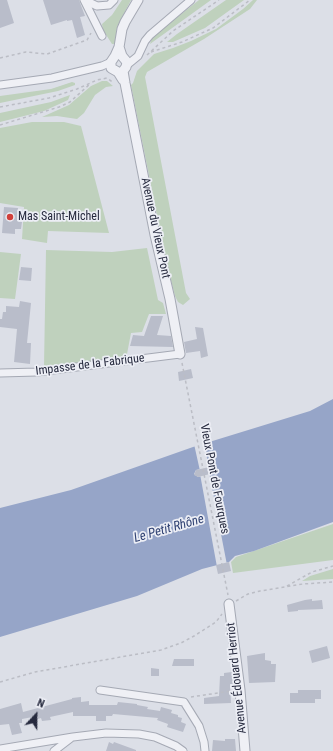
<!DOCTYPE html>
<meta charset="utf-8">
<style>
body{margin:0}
#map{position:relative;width:333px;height:751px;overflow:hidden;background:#dcdfe7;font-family:"Roboto Condensed",sans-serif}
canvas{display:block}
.north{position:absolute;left:16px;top:695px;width:40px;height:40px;-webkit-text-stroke:3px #eceef5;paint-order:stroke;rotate:22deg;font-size:11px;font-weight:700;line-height:16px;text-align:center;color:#262a3e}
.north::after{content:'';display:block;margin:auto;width:14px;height:18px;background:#262a3e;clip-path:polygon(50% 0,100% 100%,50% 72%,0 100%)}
</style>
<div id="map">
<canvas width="333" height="751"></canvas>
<div class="north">N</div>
</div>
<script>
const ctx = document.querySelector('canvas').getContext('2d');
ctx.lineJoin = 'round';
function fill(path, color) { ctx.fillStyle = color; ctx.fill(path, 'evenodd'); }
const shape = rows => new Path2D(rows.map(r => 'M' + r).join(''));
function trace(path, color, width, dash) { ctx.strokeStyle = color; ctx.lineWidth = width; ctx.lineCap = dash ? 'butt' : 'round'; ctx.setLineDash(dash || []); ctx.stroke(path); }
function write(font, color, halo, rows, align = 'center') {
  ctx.font = font + ' "Roboto Condensed",sans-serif'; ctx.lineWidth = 3.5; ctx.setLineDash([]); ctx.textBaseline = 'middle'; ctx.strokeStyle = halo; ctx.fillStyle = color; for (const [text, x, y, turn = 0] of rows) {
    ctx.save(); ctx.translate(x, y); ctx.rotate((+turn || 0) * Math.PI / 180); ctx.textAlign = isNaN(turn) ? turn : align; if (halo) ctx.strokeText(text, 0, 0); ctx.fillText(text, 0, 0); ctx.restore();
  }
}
const green = shape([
 [122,0,131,0,117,27,116,44,112,44,103,30,102,24,112,15],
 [199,0,211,0,150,44,152,37],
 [226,0,244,0,205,28,173,42,167,42,177,34],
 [253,0,257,0,250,9,204,39,147,72,145,77,186,293,190,299,183,305,178,302,175,296,166,261,131,85,133,83,137,71,154,54,173,48,191,41,216,29,243,9],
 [102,81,107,81,113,86,106,87,95,95,84,113,77,119,57,116,42,117,69,105,91,86],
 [72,82,75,83,75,85,58,91,0,103,0,96,51,89],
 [70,95,68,100,44,111,0,122,0,113,51,102],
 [32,122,64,122,81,126,109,233,48,231,47,243,22,239,24,207,0,203,0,128],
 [147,248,158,300,163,303,166,314,149,314,142,332,131,333,127,354,124,354,119,360,44,366,46,250,112,252],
 [0,252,21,254,15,299,0,298],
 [333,524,333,560,233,573,231,562,236,557],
 [333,569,333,579,302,581,310,576]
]);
const water = shape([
 [333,399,333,522,254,551,235,556,229,562,202,569,137,596,0,637,0,508,71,490,193,447,310,411],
 [213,466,216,469,215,473,198,477,194,474,196,470]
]);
const pier = shape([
 [204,442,209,469,200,471,194,444],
 [209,472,227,565,217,567,200,474]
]);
const building = shape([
 [0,0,7,0,14,23,0,28],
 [43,0,79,0,85,16,80,17,85,35,77,38,72,20,67,21,67,20,51,25],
 [4,207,18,208,17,221,22,222,21,229,15,229,15,234,2,233],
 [21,267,32,268,31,281,19,280],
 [20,301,31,303,27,343,31,343,30,364,14,362,17,329,0,327,0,319,2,319,3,312,6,312,6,306,19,307],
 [151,316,163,316,157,335,171,336,173,347,130,346,133,335,144,336],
 [195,327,203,328,208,356,201,358,200,351,186,353,184,342,197,339],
 [191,369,193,378,179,381,178,372],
 [214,466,218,472,198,477,194,475,196,470],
 [229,562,231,571,218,574,216,565],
 [312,599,312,601,322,600,323,609,298,610,298,611,288,612,287,605,305,600],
 [327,646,330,658,312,663,309,651],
 [265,653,265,660,271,661,271,664,276,664,275,682,249,683,247,656],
 [174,659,194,659,194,666,172,666],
 [151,668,159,669,159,676,151,676],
 [232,672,233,684,230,684,231,703,204,704,204,698,219,696,220,676,224,676,224,673],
 [298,690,321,690,321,699,315,699,315,703,290,703,290,693,298,693],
 [81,697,81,702,89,701,89,705,117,705,118,702,137,704,137,705,148,707,147,709,160,711,161,707,172,710,171,713,178,715,178,717,182,718,181,722,186,724,183,732,167,727,168,724,157,720,158,718,113,714,112,716,106,716,106,721,96,721,96,716,73,716,73,712,50,717,51,720,42,721,41,718,38,719,38,716,22,719,22,723,19,723,22,733,12,735,9,724,0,725,0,709,21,703,23,712,72,699,72,698],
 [225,739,235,739,236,751,212,751,213,740,225,741],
 [109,742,113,744,114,742,136,750,136,751,106,751]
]);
const path = shape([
 [151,52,182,42,213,28,250,0],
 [147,55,173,31,219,0],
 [0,58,26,52,47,54,87,40,91,33],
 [0,107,49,98,77,89,97,80,107,78,114,83],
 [0,125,59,107,70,102,91,83],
 [182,363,228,595],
 [287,586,312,572,333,566],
 [236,601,248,594,260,591,303,584,333,582],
 [0,682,35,672,161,650,181,643,194,636,216,622,222,614],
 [191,697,231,691]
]);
const minor = shape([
 [84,0,102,36],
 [85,0,97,6,109,5,114,0],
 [127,65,138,56,145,41,150,35,191,0],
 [0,85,52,78,102,66,111,62],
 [0,373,37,372,180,354],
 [100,690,184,702,199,726,204,742,205,751],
 [0,749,73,737,106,733,139,734,155,737,176,746,183,751],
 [54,751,71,738]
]);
const tertiary = shape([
 [119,47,122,56,127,62,126,67,123,71,125,83,155,235,170,299,180,354],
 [123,80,118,72,111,68,111,62,115,56,119,47,122,29,125,22,138,0],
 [229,604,240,690,245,751]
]);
const markers = [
 [10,217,4,"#d1403c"]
];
const poiNames = [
 ["Mas Saint-Michel",18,217]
];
const streetNames = [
 ["Avenue du Vieux Pont",155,228,78],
 ["Impasse de la Fabrique",90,365,-7],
 ["Vieux Pont de Fourques",214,479,79],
 ["Avenue Édouard Herriot",237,678,-96]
];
const waterNames = [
 ["Le Petit Rhône",169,529,-16]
];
fill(green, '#bfd1bd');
fill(water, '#96a5c8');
fill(pier, '#dcdfe7');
fill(building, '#b9bdca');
trace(minor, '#a5a9b4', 9);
trace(tertiary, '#a5a9b4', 11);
trace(path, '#bbbdc5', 1.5, [3, 3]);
trace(minor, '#eff0f5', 7);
trace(tertiary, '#eff0f5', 9);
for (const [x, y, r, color] of markers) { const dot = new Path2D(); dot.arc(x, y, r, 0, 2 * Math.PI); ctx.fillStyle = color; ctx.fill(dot); trace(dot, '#eceef5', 1.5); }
write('12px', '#262a3e', '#eceef5', poiNames, 'left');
write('12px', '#262a3e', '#eceef5', streetNames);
write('italic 13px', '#2f4172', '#eceef5', waterNames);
</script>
